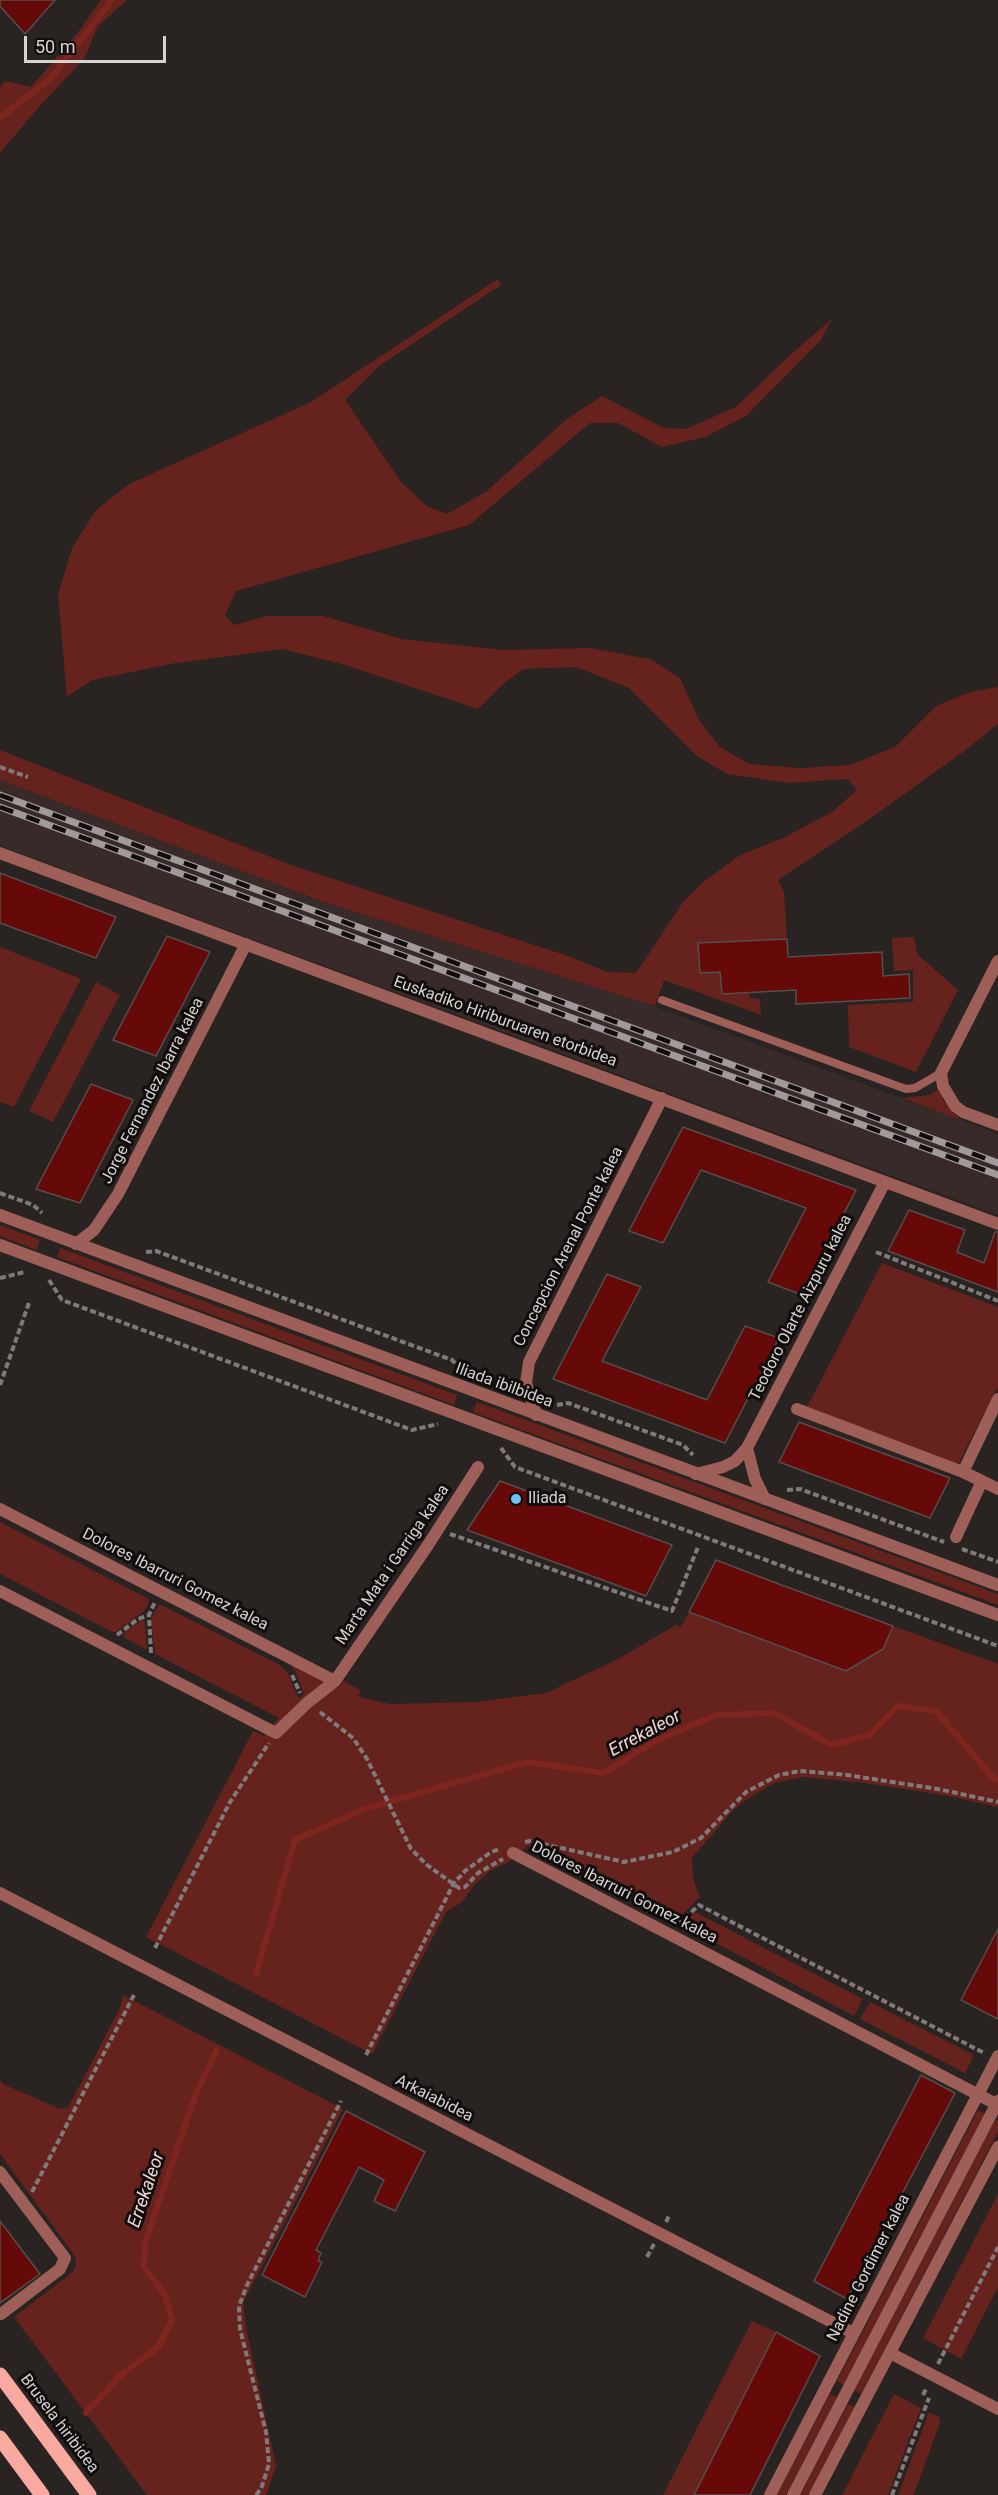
<!DOCTYPE html>
<style>
body{margin:0}
#map{position:relative;width:998px;height:2495px;overflow:hidden;background:#292322;font-family:Roboto,sans-serif}
canvas{display:block}
.scale{position:absolute;left:24px;top:36px;width:142px;height:27px;box-sizing:border-box;border:3px solid #d7d2d2;border-top:0;padding-left:8px;font-size:18px;line-height:21px;white-space:nowrap;color:#d7d2d2;-webkit-text-stroke:4px #100d0c;paint-order:stroke}
</style>
<div id="map">
<canvas width="998" height="2495"></canvas>
<div class="scale">50 m</div>
</div>
<script>
const ctx = document.querySelector('canvas').getContext('2d');
ctx.lineJoin = 'round';
function fill(path, color) { ctx.fillStyle = color; ctx.fill(path, 'evenodd'); }
const shape = rows => new Path2D(rows.map(r => 'M' + r).join(''));
function trace(path, color, width, dash) { ctx.strokeStyle = color; ctx.lineWidth = width; ctx.lineCap = dash ? 'butt' : 'round'; ctx.setLineDash(dash || []); ctx.stroke(path); }
function write(font, color, halo, rows, align = 'center') {
  ctx.font = font + ' Roboto,sans-serif'; ctx.lineWidth = 6; ctx.setLineDash([]); ctx.textBaseline = 'middle'; ctx.strokeStyle = halo; ctx.fillStyle = color; for (const [text, x, y, turn = 0] of rows) {
    ctx.save(); ctx.translate(x, y); ctx.rotate((+turn || 0) * Math.PI / 180); ctx.textAlign = isNaN(turn) ? turn : align; if (halo) ctx.strokeText(text, 0, 0); ctx.fillText(text, 0, 0); ctx.restore();
  }
}
const built = shape([
 [0,780,327,903,643,1002,998,1134,998,1215,0,846]
]);
const green = shape([
 [101,0,127,0,98,26,84,59,37,109,0,153,0,87,5,81,31,87,76,35],
 [498,279,501,285,379,366,345,400,401,482,428,507,447,514,487,491,568,418,602,396,664,428,686,429,736,407,790,355,832,319,821,340,746,416,705,437,662,447,618,423,590,423,469,525,236,591,225,615,234,625,267,616,323,616,402,639,503,650,589,648,650,659,680,678,699,720,720,747,749,764,800,768,850,765,895,747,936,706,970,692,998,687,998,724,963,752,864,823,778,880,784,892,787,939,699,944,720,972,722,994,749,993,750,998,760,999,761,1015,664,980,655,1006,327,903,0,780,0,750,291,865,571,957,607,972,636,973,683,902,702,883,740,855,783,838,832,812,857,790,848,779,789,783,727,774,697,756,629,688,576,667,523,669,502,685,478,709,345,665,283,649,176,663,92,680,67,697,58,594,72,548,96,510,129,484,311,402],
 [914,937,917,954,958,990,916,1072,849,1047,848,1005,913,1002,913,970,894,971,892,938],
 [0,947,81,979,14,1107,0,1102],
 [96,982,120,995,53,1122,29,1111],
 [940,1089,943,1100,960,1120,903,1098,929,1095],
 [0,1225,40,1240,37,1250,0,1236],
 [60,1248,457,1395,454,1405,57,1257],
 [882,1263,998,1307,998,1387,958,1464,807,1407],
 [477,1402,998,1594,998,1605,473,1412],
 [0,1522,149,1599,148,1604,144,1611,116,1632,112,1632,0,1574],
 [159,1604,280,1665,288,1674,299,1699,304,1694,296,1672,289,1663,322,1678,337,1688,344,1681,360,1690,359,1697,390,1704,476,1702,546,1693,618,1659,676,1625,681,1627,689,1612,846,1671,883,1649,893,1626,998,1664,998,1807,944,1795,858,1782,803,1777,775,1783,753,1795,734,1809,692,1858,693,1879,700,1897,675,1922,528,1846,509,1862,490,1871,474,1885,462,1902,446,1912,372,2054,146,1937,253,1731,264,1736,279,1718,155,1654,151,1619],
 [142,1620,144,1620,145,1625,147,1647,145,1649,123,1637,126,1631],
 [695,1912,863,1999,854,2016,682,1925],
 [123,1995,343,2109,243,2303,246,2328,276,2466,266,2495,147,2495,14,2317,73,2272,76,2265,75,2256,0,2154,0,2080,3,2084,60,2109,68,2108,120,2008],
 [870,2002,974,2055,965,2073,860,2019],
 [978,2110,985,2114,844,2385,837,2381],
 [995,2120,998,2121,998,2132,861,2394,854,2390],
 [998,2194,998,2287,961,2359,923,2338],
 [752,2321,776,2332,694,2495,663,2495],
 [830,2394,837,2397,786,2495,777,2495],
 [894,2394,921,2408,888,2495,842,2495],
 [848,2404,855,2407,809,2495,800,2495],
 [929,2412,939,2417,940,2423,915,2491,913,2495,898,2495]
]);
const stream = shape([
 [0,118,51,78,112,0],
 [256,1974,295,1840,364,1809,527,1762,604,1773,657,1740,717,1715,774,1713,832,1745,869,1735,898,1706,936,1711,995,1780,998,1779],
 [86,2413,120,2376,158,2347,172,2320,165,2295,144,2267,145,2243,196,2093,217,2050]
]);
const building = shape([
 [0,0,55,0,25,34,0,6,0,0],
 [0,873,116,917,96,958,0,923,0,873],
 [167,936,210,952,156,1056,113,1040,167,936],
 [787,939,788,957,882,952,883,976,909,974,910,998,796,1004,796,990,722,994,720,972,700,973,698,943,787,939],
 [91,1084,133,1100,80,1203,36,1189,91,1084],
 [683,1127,856,1190,802,1295,768,1282,806,1208,701,1170,663,1243,629,1231,683,1127],
 [909,1210,965,1230,957,1252,984,1263,995,1232,998,1232,998,1292,888,1251,909,1210],
 [607,1274,641,1287,602,1361,618,1367,707,1400,745,1326,779,1338,725,1443,553,1379,607,1274],
 [799,1422,950,1478,930,1518,779,1462,799,1422],
 [500,1481,672,1545,646,1596,467,1530,500,1481],
 [716,1560,776,1583,893,1626,883,1649,846,1671,689,1612,716,1560],
 [998,1929,998,2019,961,2000,998,1929],
 [921,2075,955,2093,847,2299,814,2281,921,2075],
 [346,2111,425,2152,395,2211,374,2201,384,2180,359,2167,316,2250,321,2253,318,2261,322,2262,305,2297,262,2275,346,2111],
 [0,2221,40,2274,0,2303,0,2221],
 [776,2332,820,2356,750,2495,694,2495,776,2332]
]);
const path = shape([
 [0,767,28,777],
 [0,1193,33,1205,42,1213],
 [146,1252,156,1251,452,1360,461,1369],
 [876,1252,998,1301],
 [0,1278,25,1272],
 [49,1280,62,1300,412,1430,438,1424],
 [0,1385,30,1300],
 [557,1405,568,1403,683,1445,693,1455],
 [501,1448,515,1467,998,1646],
 [787,1490,800,1489,944,1542],
 [450,1534,672,1611,698,1547],
 [962,1549,998,1562],
 [117,1635,138,1619,149,1615],
 [151,1653,149,1615,155,1602],
 [292,1675,300,1693],
 [320,1712,353,1738,367,1759,411,1849,427,1865,459,1888,465,1887,478,1873,503,1859],
 [525,1842,530,1841,624,1862,673,1852,701,1838,746,1792,779,1775,800,1771,847,1775,938,1789,998,1802],
 [678,1924,699,1905,984,2053],
 [155,1948,230,1802,269,1743],
 [366,2055,454,1883,465,1871,491,1852,500,1849],
 [32,2192,134,1995],
 [666,2222,670,2214],
 [647,2257,654,2244],
 [938,2364,998,2247],
 [923,2395,927,2387],
 [256,2495,261,2489,269,2464,266,2432,240,2329,239,2306,247,2285,341,2101],
 [892,2495,929,2398]
]);
const service = shape([
 [662,1000,906,1089,915,1088,941,1073]
]);
const pedestrian = shape([
 [797,1409,963,1472],
 [982,1481,998,1489],
 [0,1509,335,1681],
 [956,1537,982,1481,963,1472,998,1399],
 [0,1591,276,1733,307,1703,335,1681,428,1545,478,1467],
 [513,1853,998,2105],
 [0,2172,65,2258,60,2269,1,2314],
 [793,2495,998,2101]
]);
const minor = shape([
 [0,853,998,1224],
 [998,961,941,1073,943,1086,955,1106,963,1112,998,1125],
 [76,1244,94,1230,118,1194,246,944],
 [536,1415,526,1383,529,1362,662,1098],
 [747,1448,755,1479,765,1499],
 [696,1474,723,1467,735,1461,747,1448,885,1182],
 [0,1893,853,2333],
 [890,2353,998,2409],
 [770,2495,998,2056],
 [815,2495,998,2147]
]);
const tertiary = shape([
 [0,1215,998,1585],
 [0,1245,998,1615]
]);
const primary = shape([
 [0,2375,89,2495],
 [0,2438,42,2495]
]);
const rail = shape([
 [0,795,998,1163],
 [0,807,998,1175]
]);
const markers = [
 [516,1499,6,"#70c1f4"]
];
const streetNames = [
 ["Euskadiko Hiriburuaren etorbidea",505,1022,20],
 ["Jorge Fernandez Ibarra kalea",153,1091,-63],
 ["Concepcion Arenal Ponte kalea",569,1247,-63],
 ["Teodoro Olarte Aizpuru kalea",801,1308,-63],
 ["Iliada ibilbidea",504,1386,20],
 ["Marta Mata i Garriga kalea",393,1565,-56],
 ["Dolores Ibarruri Gomez kalea",175,1580,27],
 ["Dolores Ibarruri Gomez kalea",624,1893,27],
 ["Arkaiabidea",434,2099,27],
 ["Nadine Gordimer kalea",869,2268,-63],
 ["Brusela hiribidea",59,2424,53]
];
const poiNames = [
 ["Iliada",528,1499]
];
const waterNames = [
 ["Errekaleor",645,1734,-28],
 ["Errekaleor",147,2190,-71]
];
fill(built, '#372a28');
fill(green, '#66231e');
trace(stream, '#7e2520', 6);
fill(building, '#650909');
trace(building, '#564e4d', 1.5);
trace(path, '#807a7a', 4, [6, 3]);
trace(service, '#9d5f57', 8);
trace(pedestrian, '#9d5f57', 12);
trace(minor, '#9d5f57', 12);
trace(tertiary, '#9d5f57', 12);
trace(primary, '#f8aaa0', 15);
trace(rail, '#a09a9a', 7);
trace(rail, '#100d0c', 4.5, [14]);
for (const [x, y, r, color] of markers) { const dot = new Path2D(); dot.arc(x, y, r, 0, 2 * Math.PI); ctx.fillStyle = color; ctx.fill(dot); trace(dot, '#100d0c', 2); }
write('16px', '#d7d2d2', '#100d0c', streetNames);
write('16px', '#d7d2d2', '#100d0c', poiNames, 'left');
write('italic 18px', '#f0d5d1', '#100d0c', waterNames);
</script>
